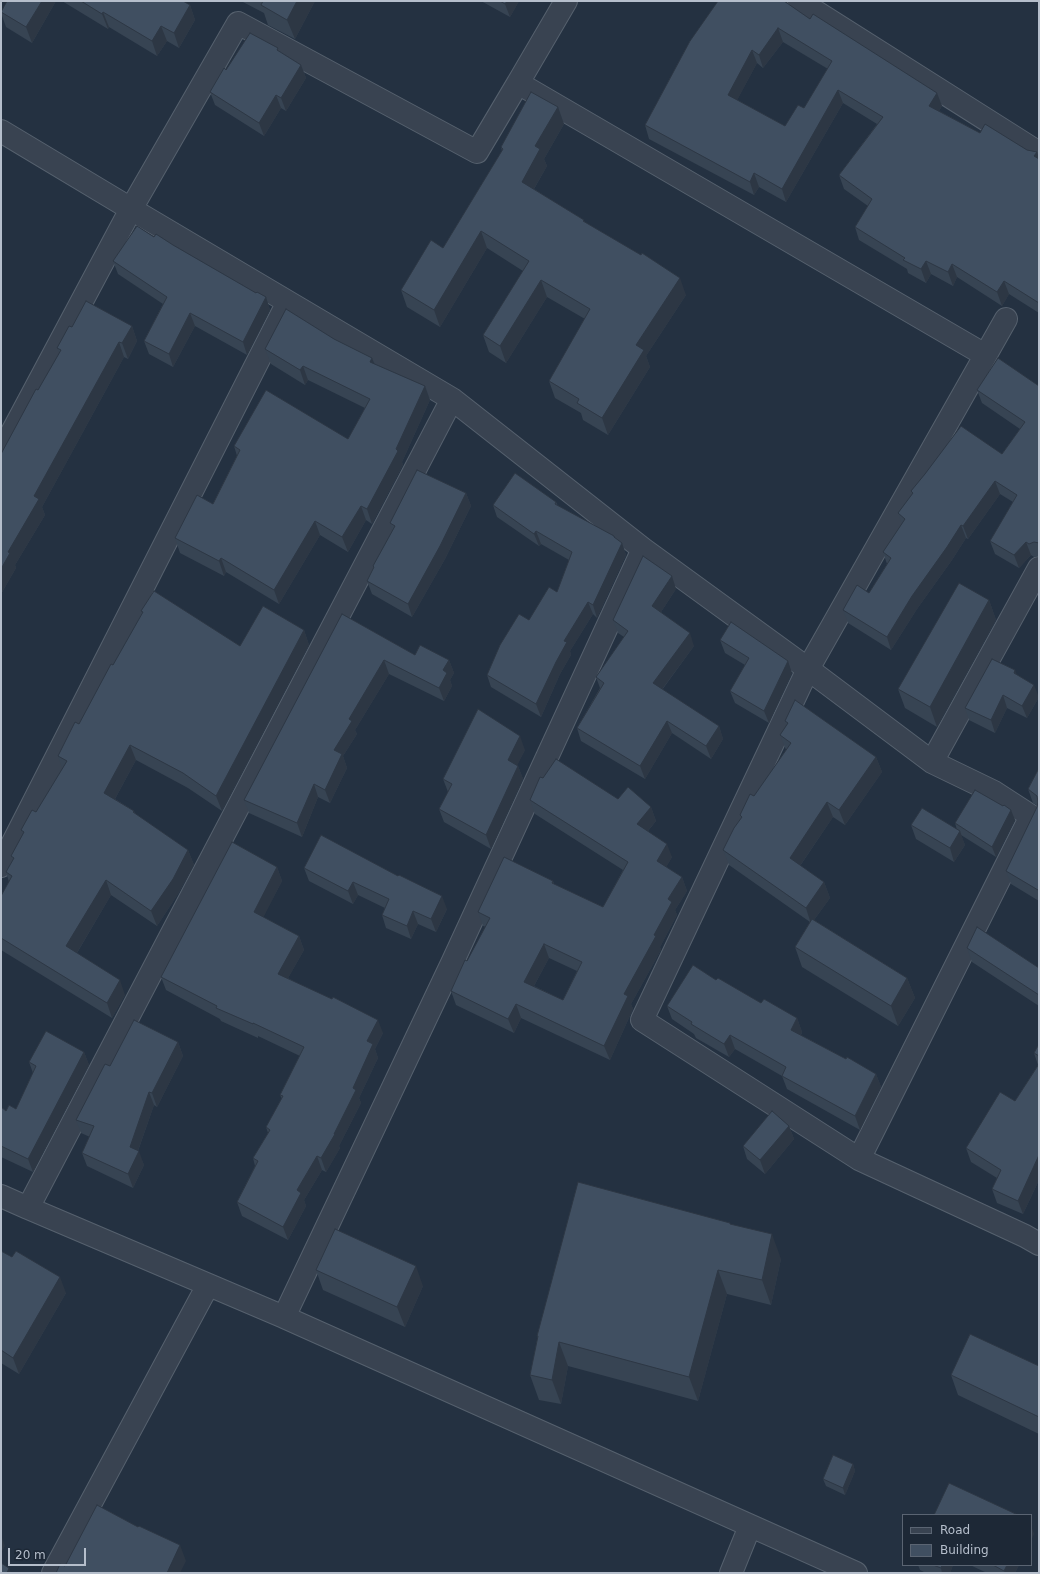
<!DOCTYPE html>
<style>
body{margin:0}
#map{position:relative;width:1040px;height:1574px;overflow:hidden;background:#243141;font-family:"DejaVu Sans",sans-serif}
canvas{display:block}
.frame{position:absolute;inset:0;border:2px solid #b5becb;pointer-events:none}
.legend{position:absolute;left:902px;top:1514px;width:130px;height:52px;box-sizing:border-box;background:#1d2836;border:1px solid #5a6472;margin:0;padding:5px 7px;list-style:none;font-size:12px;color:#b5becb}
.legend li{display:flex;align-items:center;gap:8px;height:20px}
.legend b{width:20px;border:1px solid #5a6472}
.scale{position:absolute;left:8px;top:1548px;width:78px;height:18px;box-sizing:border-box;border:2px solid #b5becb;border-top:0;padding-left:5px;font-size:12px;line-height:14px;white-space:nowrap;color:#b5becb;-webkit-text-stroke:3px #1d2836;paint-order:stroke}
</style>
<div id="map">
<canvas width="1040" height="1574"></canvas>
<div class="frame"></div>
<ul class="legend">
<li><b style="height:5px;background:#394351"></b>Road</li>
<li><b style="height:11px;background:#404f61"></b>Building</li>
</ul>
<div class="scale">20 m</div>
</div>
<script>
const ctx = document.querySelector('canvas').getContext('2d');
ctx.lineJoin = 'round';
const shape = rows => new Path2D(rows.map(r => 'M' + r).join(''));
function trace(path, color, width, dash) { ctx.strokeStyle = color; ctx.lineWidth = width; ctx.lineCap = dash ? 'butt' : 'round'; ctx.setLineDash(dash || []); ctx.stroke(path); }
function fill(path, color) { ctx.fillStyle = color; ctx.fill(path, 'evenodd'); }
const minor = shape([
 [799,1,1039,153],
 [518,83,566,1],
 [1,131,131,209,1,453],
 [1006,319,808,669,642,1020,859,1159,1025,1236,1039,1244],
 [643,549,808,669,932,762,994,792,1031,816,859,1159],
 [932,762,1039,568],
 [1,866,288,302,131,209,238,23,477,152,518,83,985,355],
 [1,1196,28,1208,452,399,288,302],
 [28,1208,284,1317,453,961,643,549,452,399],
 [284,1317,856,1573],
 [53,1573,208,1285],
 [731,1573,750,1526]
]);
const wall = shape([
 [56,1,32,43,6,27,1,13,1,12],
 [62,1,183,1,190,5,195,20,179,48,167,41,157,56,109,27,108,29],
 [241,1,315,1,295,39,268,25,264,13],
 [481,1,519,1,510,17],
 [810,19,937,93,942,106,939,111,980,133,1039,158,1039,313,1009,294,1002,306,957,277,953,286,931,274,926,283,908,273,907,269,859,240,855,227,868,206,844,189,839,175,877,124,843,103,786,202,759,187,754,195,649,139,645,125,690,41],
 [783,42,828,69,804,108,785,126,737,100,757,63,763,68],
 [279,51,301,65,306,78,286,111,281,108,264,136,215,105,210,92,226,70],
 [558,107,564,124,544,159,547,166,534,189,585,222,686,295,646,356,650,367,608,435,583,420,581,413,555,398,549,381,585,319,547,297,506,363,489,352,483,335,523,271,487,248,440,327,407,307,401,290,443,248,502,151,501,147],
 [154,237,173,245,256,293,266,297,270,310,247,355,195,326,173,367,149,354,144,341,163,304,118,274,113,261],
 [132,326,137,341,128,359,124,357,42,507,45,515,15,565,16,568,1,594,1,454,59,353,57,348,72,327],
 [334,339,372,358,375,364,425,386,430,400,402,462,403,465,372,524,366,520,348,552,320,535,279,604,226,572,224,576,180,553,175,538,213,504,237,456,234,446,348,439,365,408,308,380,305,385,271,364,265,349],
 [1039,386,1039,556,1034,557,1031,555,1019,568,995,554,990,541,1013,502,1000,494,968,539,966,538,952,560,917,609,891,650,848,623,843,610,869,593,887,564,883,552,902,524,898,513,912,494,911,491,1002,454,1020,429,982,403,977,390],
 [466,493,471,506,445,559,412,617,372,594,367,581,374,569,373,566,392,531,390,523],
 [556,502,558,506,614,536,615,538,622,543,626,555,597,618,593,614,570,651,571,655,560,674,541,717,491,687,487,675,529,620,557,592,569,560,541,544,539,546,497,517,493,505],
 [676,589,661,612,694,646,662,690,719,726,723,739,711,759,672,733,645,779,581,741,577,728,600,688,596,677,624,637,618,633,613,620],
 [989,600,996,620,937,727,905,708,898,689],
 [141,611,240,646,304,630,309,645,222,811,188,788,136,760,115,799,134,811,135,814,188,850,194,865,178,894,157,926,111,895,77,953,125,995,112,1018,1,950,1,896,9,882,6,872,13,860,11,856,23,835,21,830,36,812,62,768,58,756,79,724,142,613],
 [342,614,415,655,449,660,454,673,450,680,452,686,444,701,389,674,355,730,357,734,343,756,347,768,330,803,318,797,302,837,249,813,244,800],
 [720,640,792,673,769,723,735,703,730,691,745,665,725,653],
 [1017,675,1039,697,1027,718,1007,708,995,733,969,720,965,708],
 [785,721,876,757,882,772,845,825,833,817,800,866,824,882,830,898,814,920,907,978,915,998,898,1026,802,967,795,947,810,922,729,865,723,850,741,818,740,815,786,750,780,735,786,726],
 [525,750,517,765,518,766,523,779,491,849,444,822,439,809,448,792,443,779],
 [1039,768,1039,901,1011,884,1006,871,1038,806,1033,803,1028,789],
 [543,778,618,799,651,807,656,821,648,831,672,857,666,867,682,877,687,891,675,910,677,915,660,947,661,950,631,1004,633,1009,610,1060,521,1018,514,1033,456,1005,451,991,486,927,483,926,478,912,553,881,554,884,603,907,623,870,535,814,530,800],
 [549,958,577,971,563,1000,534,986],
 [1003,806,1011,810,1015,820,996,857,961,835,965,845,954,862,916,839,911,825,957,830,955,823],
 [277,867,282,881,263,917,299,936,304,950,288,978,383,1033,375,1049,378,1058,359,1098,361,1103,339,1146,340,1148,326,1172,322,1170,304,1200,306,1206,288,1240,242,1216,237,1202,255,1166,253,1158,268,1133,266,1127,282,1099,280,1095,300,1056,258,1036,258,1038,221,1021,220,1019,166,990,161,977],
 [304,868,447,909,436,932,418,924,411,939,386,928,382,915,385,908,358,895,353,904,309,881],
 [967,948,1039,968,1039,1006,972,962],
 [716,980,761,1003,797,1018,802,1032,801,1035,846,1059,876,1074,881,1087,860,1130,787,1089,782,1076,735,1049,729,1057,696,1038,694,1034,672,1019,667,1006],
 [178,1042,183,1056,157,1107,154,1105,138,1151,144,1165,133,1188,87,1166,82,1153,90,1137,81,1133,76,1120,110,1066],
 [1039,1044,1039,1180,1023,1214,997,1203,992,1189,997,1178,971,1162,966,1148,1015,1101,1038,1065,1034,1053],
 [84,1052,89,1065,33,1172,1,1157,1,1107,6,1111,16,1109,33,1073,29,1062],
 [789,1126,794,1139,765,1174,747,1159,743,1146],
 [731,1225,781,1259,771,1305,727,1294,698,1401,568,1366,561,1404,539,1400,530,1375,538,1338,537,1336],
 [1,1251,66,1293,19,1374,1,1363],
 [316,1270,423,1286,405,1327,323,1290],
 [1039,1366,1039,1434,958,1395,951,1375],
 [853,1464,855,1471,845,1495,826,1486,823,1479],
 [918,1565,953,1565,950,1573,926,1573,920,1570],
 [970,1565,1019,1565,1015,1573,987,1573]
]);
const shadedWall = shape([
 [42,1,56,1,32,43,26,27],
 [297,1,315,1,295,39,287,20],
 [507,1,519,1,510,17,505,4],
 [190,5,195,20,179,48,174,33],
 [103,12,109,27,108,29,102,14],
 [161,26,167,41,157,56,152,41],
 [778,28,783,42,763,68,759,55],
 [752,50,757,63,733,108,728,95],
 [301,65,306,78,286,111,281,98],
 [838,90,843,103,786,202,782,189],
 [937,93,942,106,934,119,929,106],
 [276,95,281,108,264,136,259,123],
 [558,107,564,124,544,159,547,166,528,199,522,182,535,146],
 [1037,152,1039,158,1039,169,1034,156],
 [754,173,759,187,754,195,750,182],
 [481,231,487,248,440,327,434,310],
 [926,261,931,274,926,283,921,269],
 [952,264,957,277,953,286,948,272],
 [680,278,686,295,646,356,650,367,608,435,602,418,636,345],
 [541,280,547,297,506,363,500,346],
 [1004,281,1009,294,1002,306,997,292],
 [266,297,270,310,247,355,243,342],
 [190,313,195,326,173,367,169,354],
 [132,326,137,341,128,359,122,343],
 [119,342,124,357,42,507,45,515,15,565,16,568,1,594,1,569,8,552,34,496],
 [372,358,378,372,370,362],
 [303,366,308,380,305,385,300,370],
 [425,386,430,400,402,462,403,465,372,524,367,509,396,449],
 [995,481,1000,494,968,539,963,526],
 [466,493,471,506,445,559,412,617,408,604],
 [361,506,366,520,348,552,342,537],
 [315,521,320,535,279,604,274,590],
 [961,525,966,538,952,560,917,609,891,650,887,637,912,596],
 [536,531,541,544,539,546,534,534],
 [614,536,619,549,622,543,626,555,597,618,593,605],
 [1026,542,1031,555,1019,568,1014,555],
 [221,558,226,572,224,576,219,561],
 [672,576,676,589,657,618,652,606],
 [989,600,996,620,937,727,930,707],
 [588,602,593,614,570,651,571,655,560,674,541,717,536,704,564,641],
 [304,630,309,645,222,811,216,796],
 [690,633,694,646,657,696,653,683],
 [384,660,389,674,355,730,357,734,343,756,347,768,330,803,325,790,334,750,349,719],
 [449,660,454,673,450,680,452,686,444,701,439,688,443,670],
 [788,661,792,673,769,723,764,711],
 [1015,670,1020,682,1014,673],
 [1034,685,1039,697,1027,718,1022,706],
 [1003,695,1007,708,995,733,991,720],
 [667,721,672,733,645,779,640,766],
 [719,726,723,739,711,759,706,746],
 [520,736,525,750,513,774,508,760],
 [130,745,136,760,110,808,104,793],
 [876,757,882,772,845,825,839,810],
 [518,766,523,779,491,849,486,835],
 [314,784,318,797,302,837,297,823],
 [827,802,833,817,795,873,790,858],
 [651,807,656,821,642,838,637,824],
 [1011,810,1015,820,996,857,992,847],
 [960,831,965,845,954,862,950,848],
 [667,844,672,857,662,875,657,861],
 [188,850,194,865,178,894,157,926,151,911],
 [277,867,282,881,259,926,254,912],
 [682,877,687,891,675,910,677,915,660,947,661,950,631,1004,633,1009,610,1060,604,1046,624,994,654,935,668,899],
 [106,880,111,895,72,961,66,946],
 [353,882,358,895,353,904,348,891],
 [824,882,830,898,811,924,806,908],
 [442,896,447,909,436,932,431,919],
 [413,911,418,924,411,939,407,926],
 [299,936,304,950,283,987,278,974],
 [544,944,549,958,529,995,524,982],
 [907,978,915,998,898,1026,891,1006],
 [120,980,125,995,112,1018,107,1003],
 [516,1004,521,1018,514,1033,508,1019],
 [797,1018,802,1032,796,1043,791,1030],
 [378,1020,383,1033,375,1049,378,1058,359,1098,361,1103,339,1146,340,1148,326,1172,321,1158,334,1134,353,1088,367,1041],
 [730,1035,735,1049,729,1057,724,1044],
 [178,1042,183,1056,157,1107,152,1093],
 [84,1052,89,1065,33,1172,28,1159],
 [876,1074,881,1087,860,1130,855,1116],
 [149,1092,154,1105,135,1159,139,1151,144,1165,133,1188,128,1174,130,1147],
 [789,1126,794,1139,765,1174,760,1160],
 [1039,1155,1039,1180,1023,1214,1018,1201],
 [317,1156,322,1170,304,1200,306,1206,288,1240,283,1227,297,1190],
 [772,1234,781,1259,771,1305,762,1280],
 [416,1266,423,1286,405,1327,397,1307],
 [718,1270,727,1294,698,1401,689,1377],
 [60,1277,66,1293,19,1374,13,1358],
 [559,1342,568,1366,561,1404,552,1380],
 [853,1464,855,1471,845,1495,843,1488],
 [1031,1525,1034,1534,1031,1541],
 [1,1535,5,1546,1,1553],
 [180,1545,186,1561,180,1573,167,1573],
 [942,1565,953,1565,950,1573,942,1573,941,1568],
 [1007,1565,1019,1565,1015,1573,1005,1573,1004,1571],
 [9,1568,11,1573,7,1573]
]);
const building = shape([
 [7,1,42,1,26,27,1,12,7,1],
 [81,1,183,1,190,5,174,33,161,26,152,41,103,12,102,14,81,1],
 [263,1,297,1,287,20,261,5,263,1],
 [500,1,507,1,505,4,500,1],
 [718,1,784,1,810,19,813,14,937,93,929,106,980,133,985,124,1027,150,1037,152,1034,156,1039,159,1039,303,1004,281,997,292,952,264,948,272,926,261,921,269,903,260,905,258,855,227,872,199,839,175,883,117,838,90,782,189,754,173,750,182,645,125,690,41,718,1],
 [778,28,832,61,804,108,798,105,785,126,728,95,752,50,759,55,778,28],
 [250,33,278,48,277,50,301,65,281,98,276,95,259,123,210,92,224,68,226,70,250,33],
 [531,92,558,107,535,146,540,149,522,182,584,220,583,221,641,255,642,253,680,278,636,345,644,350,602,418,577,403,579,399,549,381,590,309,541,280,500,346,483,335,529,261,481,231,434,310,401,290,431,240,443,248,503,149,501,147,531,92],
 [137,226,154,237,156,234,173,245,256,293,257,292,266,297,243,342,190,313,169,354,144,341,167,297,113,261,137,226],
 [86,301,132,326,122,343,119,342,34,496,39,499,8,552,10,553,1,569,1,454,36,389,38,390,61,350,57,348,69,326,72,327,86,301],
 [286,309,334,339,372,358,370,362,425,386,396,449,398,451,367,509,361,506,342,537,315,521,274,590,221,558,219,561,175,538,197,495,213,504,240,450,234,446,266,390,348,439,370,399,303,366,300,370,265,349,286,309],
 [998,358,1039,386,1039,543,1034,542,1029,544,1026,542,1014,555,990,541,1017,495,995,481,963,526,961,525,947,547,912,596,887,637,843,610,857,585,869,593,891,558,883,552,905,519,898,513,913,493,911,491,925,474,961,426,1002,454,1025,422,977,390,998,358],
 [417,470,466,493,440,546,408,604,367,581,374,567,373,566,395,526,390,523,417,470],
 [515,473,556,502,555,504,614,536,614,537,622,543,593,605,588,602,564,641,567,642,556,662,536,704,487,675,500,645,519,614,529,620,549,587,557,592,572,552,536,531,534,534,493,505,515,473],
 [643,556,672,576,652,606,690,633,653,683,719,726,706,746,667,721,640,766,577,728,604,683,596,677,628,631,613,620,643,556],
 [959,583,989,600,930,707,898,689,959,583],
 [154,591,240,646,263,606,304,630,216,796,183,773,130,745,104,793,134,811,133,812,188,850,173,879,151,911,106,880,66,946,120,980,107,1003,1,938,1,896,12,876,6,872,14,858,11,856,24,832,21,830,32,810,36,812,67,761,58,756,75,722,79,724,111,664,113,665,143,612,141,611,154,591],
 [342,614,415,655,420,645,449,660,443,670,447,673,439,688,384,660,349,719,352,721,334,750,342,754,325,790,314,784,297,823,244,800,342,614],
 [731,622,788,661,764,711,730,691,749,658,720,640,731,622],
 [992,659,1015,670,1014,673,1034,685,1022,706,1003,695,991,720,965,708,992,659],
 [795,700,876,757,839,810,827,802,790,858,824,882,806,908,723,850,734,828,742,817,740,815,750,794,754,796,791,743,780,735,788,723,785,721,795,700],
 [478,709,520,736,508,760,518,766,486,835,439,809,452,784,443,779,478,709],
 [556,759,618,799,628,787,651,807,637,824,667,844,657,861,682,877,668,899,672,902,654,935,656,936,624,994,628,996,604,1046,516,1004,508,1019,451,991,465,960,467,961,490,918,478,912,504,857,553,881,552,883,603,907,628,862,530,800,540,777,543,778,556,759],
 [544,944,582,962,563,1000,524,982,544,944],
 [1039,768,1039,887,1038,890,1006,871,1037,807,1038,802,1037,796,1028,789,1039,768],
 [975,790,1003,806,1004,805,1011,810,992,847,955,823,975,790],
 [922,808,960,831,950,848,911,825,922,808],
 [321,835,398,876,399,875,442,896,431,919,413,911,407,926,382,915,389,899,353,882,348,891,304,868,321,835],
 [232,842,277,867,254,912,299,936,278,974,332,999,333,997,378,1020,367,1041,373,1044,353,1088,356,1090,334,1134,335,1134,321,1158,317,1156,297,1190,301,1193,283,1227,237,1202,258,1161,253,1158,270,1130,266,1127,283,1096,280,1095,304,1047,253,1023,253,1024,216,1008,217,1006,161,977,232,842],
 [812,919,907,978,891,1006,795,947,812,919],
 [977,927,1039,968,1039,995,967,948,977,927],
 [693,965,716,980,718,978,761,1003,764,999,797,1018,791,1030,846,1059,847,1057,876,1074,855,1116,782,1076,786,1067,730,1035,724,1044,691,1024,692,1022,667,1006,693,965],
 [134,1020,178,1042,152,1093,149,1092,130,1147,139,1151,128,1174,82,1153,94,1126,76,1120,105,1064,110,1066,134,1020],
 [46,1031,84,1052,28,1159,1,1146,1,1107,6,1111,9,1105,16,1109,36,1066,29,1062,46,1031],
 [1039,1044,1039,1056,1034,1053,1039,1044],
 [1039,1064,1039,1155,1018,1201,992,1189,1001,1170,966,1148,1000,1092,1015,1101,1039,1064],
 [772,1111,789,1126,760,1160,743,1146,772,1111],
 [578,1182,730,1223,730,1224,772,1234,762,1280,718,1270,689,1377,559,1342,552,1380,530,1375,538,1336,537,1336,578,1182],
 [335,1229,416,1266,397,1307,316,1270,335,1229],
 [1,1251,12,1257,16,1251,60,1277,13,1358,1,1350,1,1251],
 [970,1334,1039,1366,1039,1417,951,1375,970,1334],
 [833,1455,853,1464,843,1488,823,1479,833,1455],
 [949,1483,1018,1515,934,1515,949,1483],
 [97,1505,138,1527,139,1526,180,1545,167,1573,56,1573,60,1564,65,1566,97,1505],
 [1,1563,9,1568,7,1573,1,1573,1,1563],
 [933,1565,942,1565,941,1568,933,1565],
 [993,1565,1007,1565,1004,1571,993,1565]
]);
trace(minor, '#56616e', 24);
trace(minor, '#394351', 22);
fill(wall, '#374453');
fill(shadedWall, '#2d3744');
fill(building, '#404f61');
trace(building, '#2d3744', 1);
</script>
